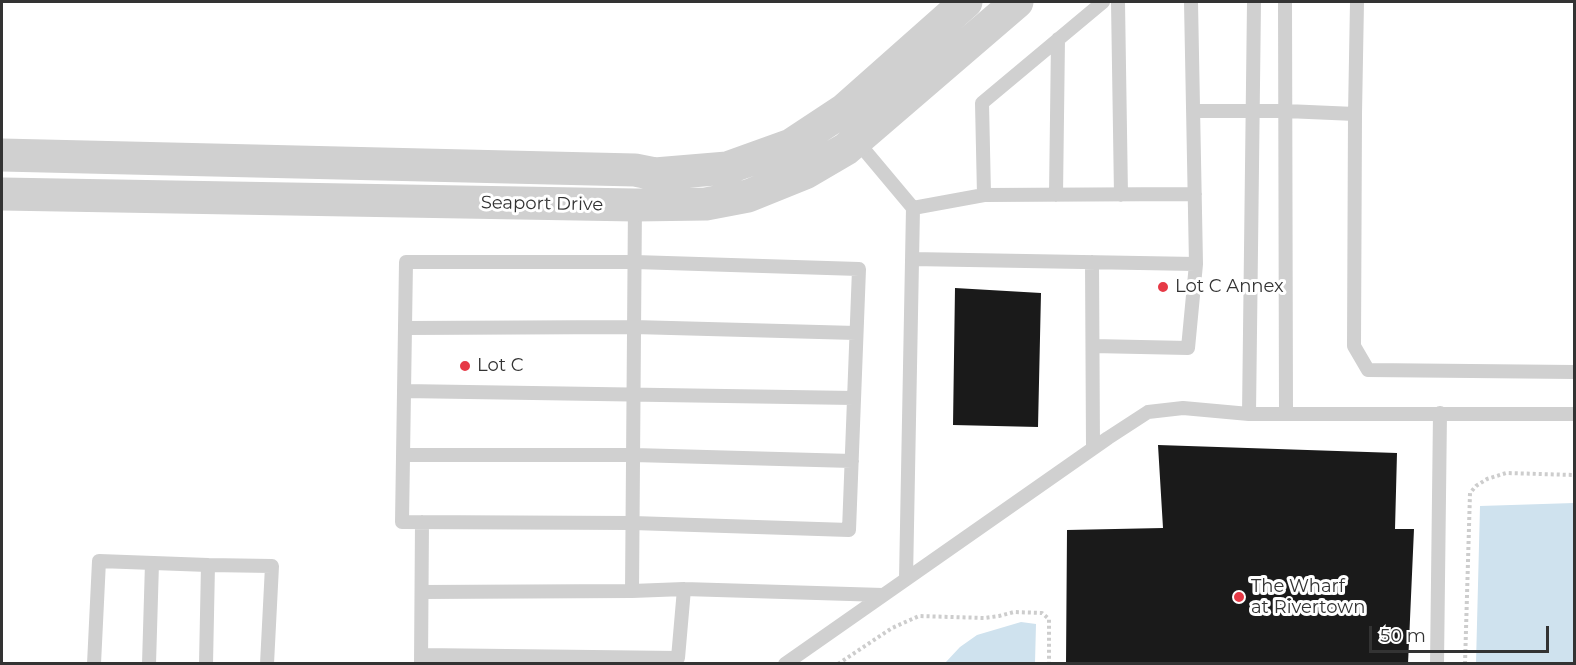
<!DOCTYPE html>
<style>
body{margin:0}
#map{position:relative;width:1576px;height:665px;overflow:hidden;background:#fff;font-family:Montserrat,sans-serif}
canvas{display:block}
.frame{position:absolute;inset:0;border:3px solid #333;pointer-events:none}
.scale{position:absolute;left:1369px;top:626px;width:180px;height:27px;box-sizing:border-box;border:3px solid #333;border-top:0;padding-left:8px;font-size:18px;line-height:21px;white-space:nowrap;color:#333;-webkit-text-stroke:4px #fff;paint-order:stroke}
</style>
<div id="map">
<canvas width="1576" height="665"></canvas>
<div class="frame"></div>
<div class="scale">50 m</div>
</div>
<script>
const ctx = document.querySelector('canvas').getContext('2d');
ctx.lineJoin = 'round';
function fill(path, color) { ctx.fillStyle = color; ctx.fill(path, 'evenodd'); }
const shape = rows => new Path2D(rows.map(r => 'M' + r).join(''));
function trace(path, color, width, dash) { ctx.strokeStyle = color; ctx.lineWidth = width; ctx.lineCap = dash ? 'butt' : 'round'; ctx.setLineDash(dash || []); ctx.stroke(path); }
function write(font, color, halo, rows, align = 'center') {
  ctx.font = font + ' Montserrat,sans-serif'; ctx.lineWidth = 6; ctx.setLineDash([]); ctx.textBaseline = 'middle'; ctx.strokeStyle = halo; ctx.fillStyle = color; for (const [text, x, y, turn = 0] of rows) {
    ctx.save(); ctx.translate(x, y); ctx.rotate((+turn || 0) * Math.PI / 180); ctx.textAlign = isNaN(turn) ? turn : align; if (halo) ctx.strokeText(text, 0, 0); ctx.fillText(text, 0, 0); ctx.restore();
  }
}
const water = shape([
 [1574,503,1574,663,1476,663,1480,506],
 [1021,622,1036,624,1035,663,945,663,960,647,977,635]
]);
const building = shape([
 [955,288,1041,293,1038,427,953,425],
 [1158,445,1397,453,1395,529,1414,529,1408,664,1066,664,1067,530,1163,528]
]);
const path = shape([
 [838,664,892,628,919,616,984,618,999,616,1014,612,1042,613,1049,619,1049,664],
 [1465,664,1470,493,1476,486,1487,479,1506,473,1574,475]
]);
const service = shape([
 [1103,2,982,103,984,195,1195,194],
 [1118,2,1121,195],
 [1285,2,1286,413],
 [1193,111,1286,111,1355,114,1357,2],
 [1355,114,1354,346,1368,370,1574,372],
 [856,140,913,208,906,579],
 [1056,195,1058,39],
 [913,208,984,195],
 [912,259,1196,264,1191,2],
 [406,262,635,262,859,269,849,530,633,523,402,522,406,262],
 [1092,262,1093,448],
 [405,328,634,327,856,333],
 [1093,346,1188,348,1196,264],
 [404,391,854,398],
 [1249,414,1254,2],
 [403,455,634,455,852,461],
 [208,565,272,566,267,664],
 [684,589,883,595],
 [632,591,635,203],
 [421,655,678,658,684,589,632,591,422,592],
 [94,664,99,561,208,565,206,664],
 [149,664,152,563],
 [421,664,422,522],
 [785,664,1108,438,1148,412,1183,408,1249,414,1574,414],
 [1437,664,1440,413]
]);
const tertiary = shape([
 [2,155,635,170,655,174,727,168,791,145,844,110,966,2],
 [2,194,635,205,706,204,748,196,805,173,846,149,1017,2]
]);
const markers = [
 [1163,287,6,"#e63946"],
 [465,366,6,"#e63946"],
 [1239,597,6,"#e63946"]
];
const streetNames = [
 ["Seaport Drive",542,204,1]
];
const poiNames = [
 ["Lot C Annex",1175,287],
 ["Lot C",477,366],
 ["The Wharf",1251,587],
 ["at Rivertown",1251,608]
];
fill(water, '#cfe2ee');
fill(building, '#1a1a1a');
trace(path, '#cdcdcd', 4, [3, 3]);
trace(service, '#d0d0d0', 14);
trace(tertiary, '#d0d0d0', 33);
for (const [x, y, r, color] of markers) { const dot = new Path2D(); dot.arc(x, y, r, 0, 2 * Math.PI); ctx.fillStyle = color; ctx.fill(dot); trace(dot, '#fff', 2); }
write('18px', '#333', '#fff', streetNames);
write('18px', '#333', '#fff', poiNames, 'left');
</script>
